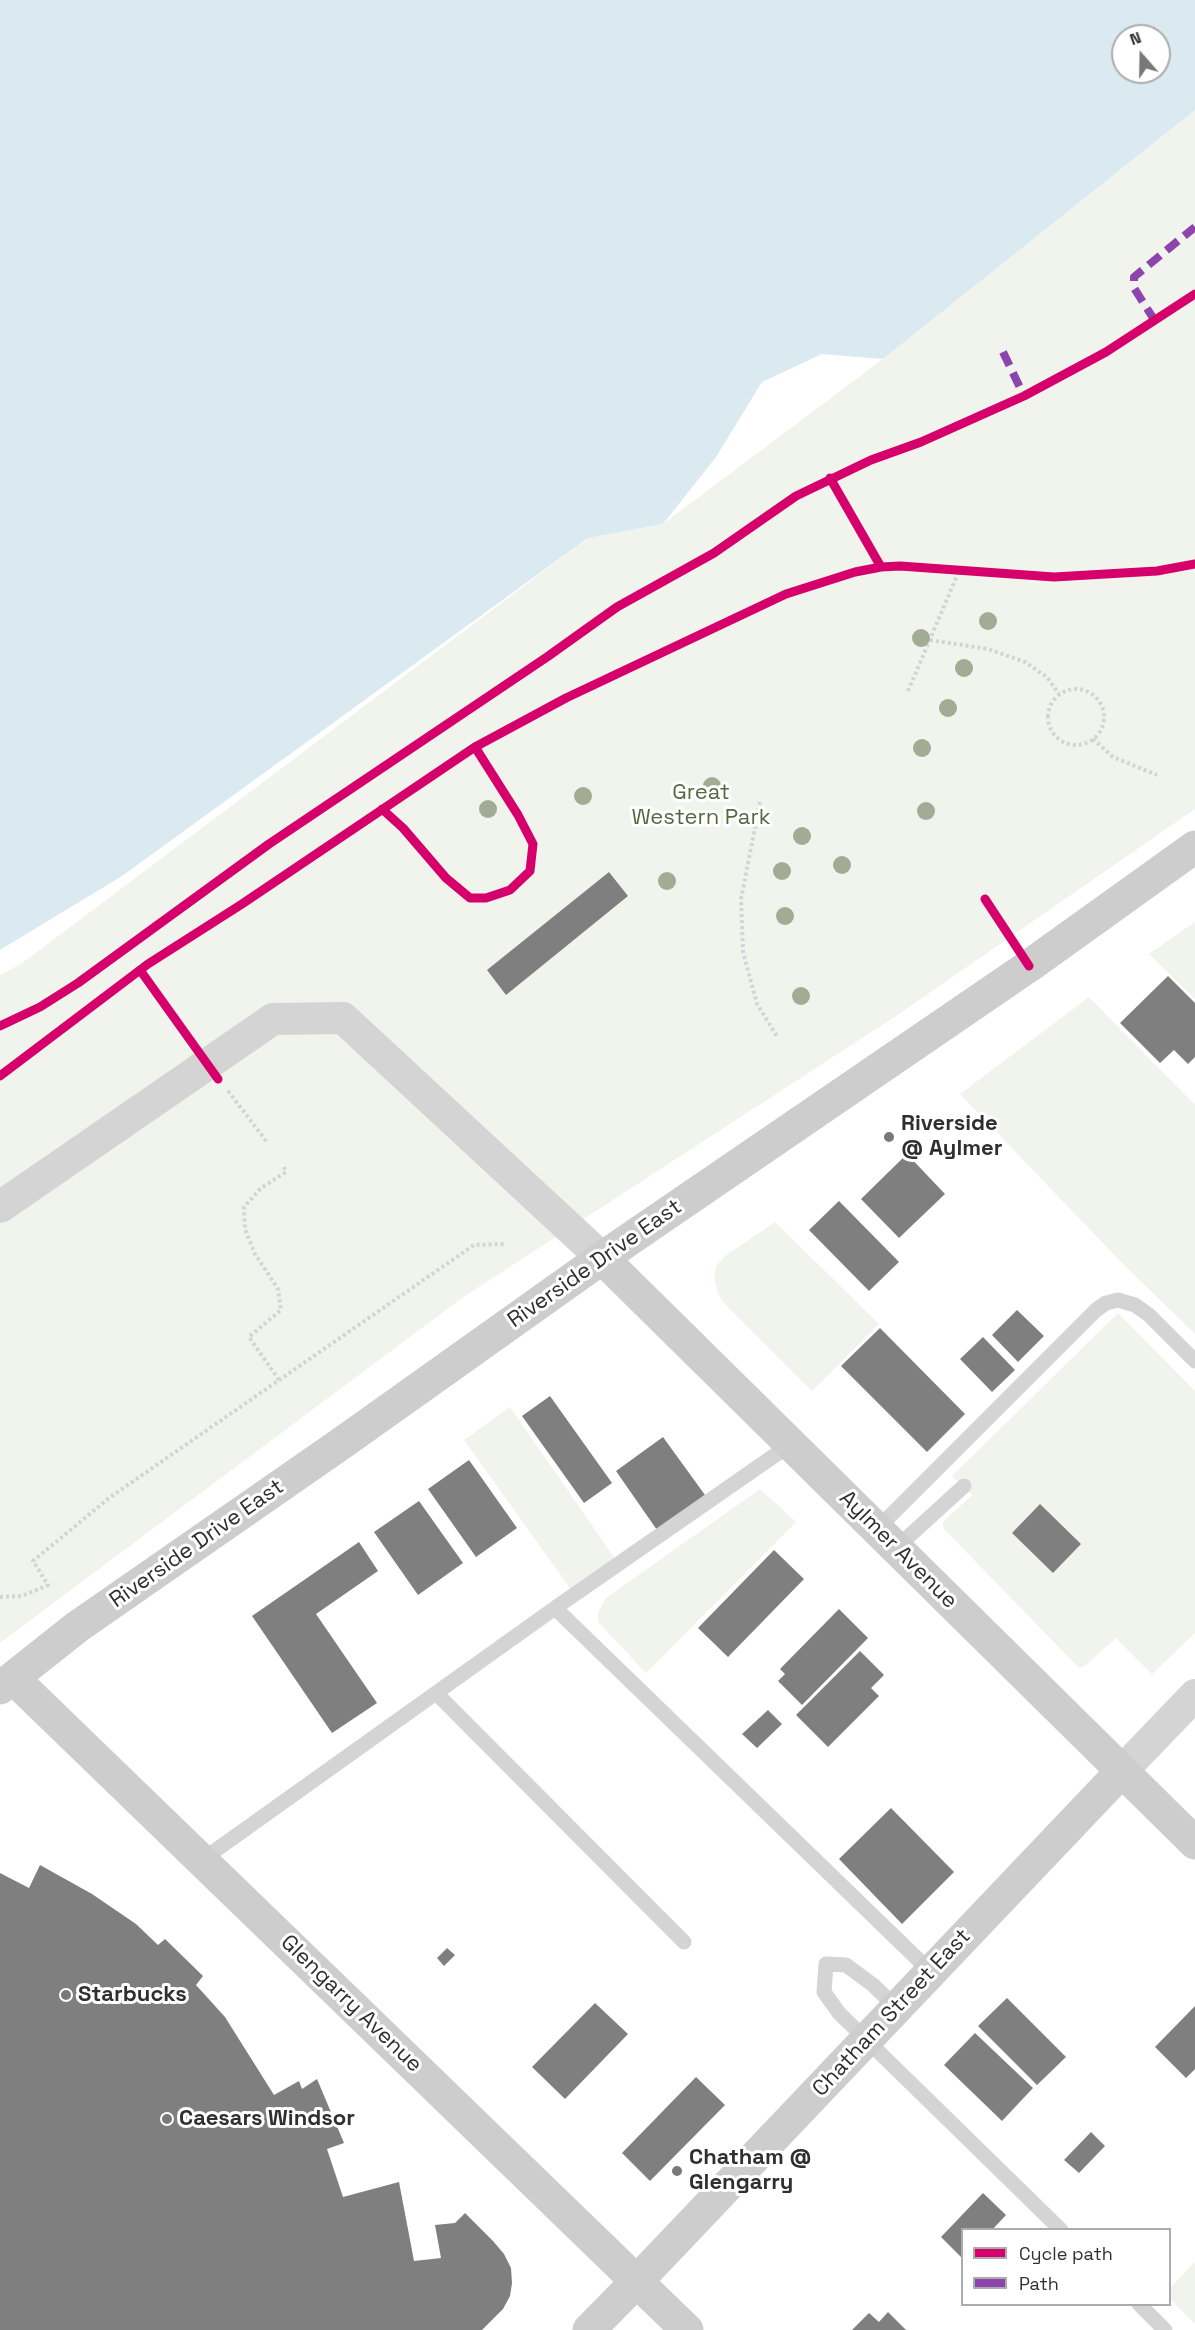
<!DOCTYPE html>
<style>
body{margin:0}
#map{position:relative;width:1195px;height:2330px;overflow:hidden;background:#fff;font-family:"Space Grotesk",sans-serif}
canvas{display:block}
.legend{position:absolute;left:961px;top:2228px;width:210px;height:78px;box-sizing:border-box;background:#fff;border:2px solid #acacac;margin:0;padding:8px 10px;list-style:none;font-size:18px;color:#2f2f2f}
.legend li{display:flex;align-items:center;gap:12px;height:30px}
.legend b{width:30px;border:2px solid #acacac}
.north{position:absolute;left:1111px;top:24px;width:60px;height:60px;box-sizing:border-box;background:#fff;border:2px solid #acacac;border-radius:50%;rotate:340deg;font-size:16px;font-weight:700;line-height:24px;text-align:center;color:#2f2f2f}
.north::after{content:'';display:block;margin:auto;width:21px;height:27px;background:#787878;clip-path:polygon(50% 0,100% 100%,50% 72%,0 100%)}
</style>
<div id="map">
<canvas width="1195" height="2330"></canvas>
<ul class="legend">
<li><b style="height:8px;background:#d6006c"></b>Cycle path</li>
<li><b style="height:8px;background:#8e44ad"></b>Path</li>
</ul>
<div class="north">N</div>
</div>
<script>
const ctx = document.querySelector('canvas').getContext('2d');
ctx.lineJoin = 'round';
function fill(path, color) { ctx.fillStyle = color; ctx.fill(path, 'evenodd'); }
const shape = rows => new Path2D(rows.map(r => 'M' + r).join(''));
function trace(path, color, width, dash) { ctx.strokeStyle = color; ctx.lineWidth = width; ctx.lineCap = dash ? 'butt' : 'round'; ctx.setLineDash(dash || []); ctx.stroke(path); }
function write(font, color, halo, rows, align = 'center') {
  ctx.font = font + ' "Space Grotesk",sans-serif'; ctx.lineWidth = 6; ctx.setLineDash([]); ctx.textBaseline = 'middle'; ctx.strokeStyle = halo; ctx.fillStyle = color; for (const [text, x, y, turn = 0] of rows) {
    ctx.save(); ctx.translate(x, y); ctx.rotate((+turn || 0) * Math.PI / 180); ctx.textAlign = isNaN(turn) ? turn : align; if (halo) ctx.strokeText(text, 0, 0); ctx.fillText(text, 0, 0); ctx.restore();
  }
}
const green = shape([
 [1195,110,1195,809,896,1016,462,1298,0,1643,0,975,21,964,588,538,663,524,883,359],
 [1195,922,1195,999,1149,954],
 [1089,997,1195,1105,1195,1334,1123,1264,960,1094],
 [775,1222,879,1324,812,1391,723,1302,717,1290,714,1276,717,1265,725,1256],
 [1118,1313,1195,1391,1195,1633,1152,1674,1116,1638,1085,1666,1079,1668,943,1528,943,1522,972,1495,952,1476],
 [510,1407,618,1563,575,1595,464,1440],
 [760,1489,796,1522,646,1673,598,1622,598,1612,606,1598],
 [1195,2262,1195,2324,1170,2299,1170,2288]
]);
const water = shape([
 [0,0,1195,0,1195,110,883,359,822,354,762,382,716,457,663,524,588,538,122,876,0,950],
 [1123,36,1159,36,1159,72,1123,72]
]);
const building = shape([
 [609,872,628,896,506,995,487,970],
 [1168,976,1195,1003,1195,1057,1188,1064,1174,1050,1160,1063,1120,1023],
 [907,1154,945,1194,899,1238,861,1199],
 [839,1201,899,1262,869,1291,809,1230],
 [1017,1310,1044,1336,1018,1362,992,1335],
 [880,1328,965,1414,927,1452,841,1366],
 [983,1337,1015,1370,992,1392,960,1359],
 [550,1396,612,1483,584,1503,522,1416],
 [663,1437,705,1495,657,1530,616,1471],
 [469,1460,517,1528,476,1557,428,1489],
 [419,1501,463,1563,418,1595,374,1532],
 [1040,1504,1081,1544,1053,1573,1012,1533],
 [359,1542,378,1571,316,1614,377,1703,332,1733,252,1616],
 [774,1550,804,1579,728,1657,698,1628],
 [839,1609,868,1638,802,1705,778,1681,785,1674,780,1669],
 [860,1651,884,1675,871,1688,879,1696,828,1747,796,1715],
 [768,1710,782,1724,757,1748,742,1734],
 [891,1808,954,1872,902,1924,839,1859],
 [40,1865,92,1894,136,1924,158,1945,165,1939,203,1976,196,1985,225,2017,274,2095,299,2081,302,2089,317,2079,344,2143,327,2149,343,2197,399,2182,414,2261,441,2258,435,2225,455,2223,465,2213,493,2241,504,2254,511,2268,512,2283,510,2296,503,2309,482,2330,0,2330,0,1873,29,1888],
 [447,1948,455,1955,444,1966,437,1958],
 [1007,1998,1066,2057,1037,2085,978,2026],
 [595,2003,628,2034,565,2099,532,2067],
 [1195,2006,1195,2069,1186,2078,1155,2047],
 [975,2033,1033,2088,1002,2121,944,2065],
 [696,2077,725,2105,650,2181,622,2153],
 [1091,2132,1105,2146,1079,2173,1064,2160],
 [983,2193,1006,2215,992,2230,962,2230,962,2258,941,2237],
 [888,2312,906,2330,852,2330,869,2313,879,2322]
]);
const path = shape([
 [930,640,988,649,1025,662,1047,677,1059,694],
 '1048 717a28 28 0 1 1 56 0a28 28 0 1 1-56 0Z',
 [908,691,959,571],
 [1093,739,1113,757,1157,775],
 [760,802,741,899,743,952,757,1004,778,1038],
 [228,1091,267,1142],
 [279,1380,249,1337,281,1310,278,1289,255,1254,245,1229,244,1207,261,1188,286,1172,284,1167],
 [0,1597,22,1596,48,1585,33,1561,109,1498,474,1245,505,1244]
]);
const lane = shape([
 [877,1529,1096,1310,1106,1303,1118,1300,1135,1305,1149,1315,1195,1361],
 [896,1548,964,1486],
 [555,1608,931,1972],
 [436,1693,684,1942],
 [202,1860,555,1608,791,1444],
 [897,2008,873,1985,846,1965,826,1964,824,1992,839,2013,1061,2230],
 [1139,2304,1165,2330]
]);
const street = shape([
 [0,1207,273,1019,343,1018,602,1258],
 [1122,1771,1195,1695]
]);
const secondary = shape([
 [602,1258,1195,1843],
 [13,1678,687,2330],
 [0,1688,77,1627,342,1443,602,1258,1029,966,1195,847],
 [589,2330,637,2281,1122,1771]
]);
const quiet = shape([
 [1155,321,1134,288,1134,277,1195,227],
 [1003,352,1024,396]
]);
const cycleway = shape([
 [830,478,881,567],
 [382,809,403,828,446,878,470,898,486,898,510,890,530,871,533,844,518,815,475,747],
 [985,899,1029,966],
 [140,970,218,1079],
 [0,1026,40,1007,78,983,269,844,547,657,617,607,714,553,796,496,871,460,921,442,1024,396,1106,352,1195,294],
 [0,1076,148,964,242,904,475,747,566,698,786,594,855,572,881,567,900,566,1054,577,1157,571,1195,564]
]);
const trees = [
 [988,621],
 [921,638],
 [964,668],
 [948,708],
 [922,748],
 [712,786],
 [583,796],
 [488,809],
 [926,811],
 [802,836],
 [842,865],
 [782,871],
 [667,881],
 [785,916],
 [801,996]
];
const markers = [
 [889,1137,6,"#787878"],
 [66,1995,6,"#787878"],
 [167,2119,6,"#787878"],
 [677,2171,6,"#787878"]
];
const parkNames = [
 ["Great",701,793],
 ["Western Park",701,818]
];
const poiNames = [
 ["Riverside",901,1124],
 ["@ Aylmer",901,1149],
 ["Starbucks",78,1995],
 ["Caesars Windsor",179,2119],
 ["Chatham @",689,2158],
 ["Glengarry",689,2183]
];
const streetNames = [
 ["Riverside Drive East",595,1264,-35],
 ["Riverside Drive East",197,1544,-35],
 ["Aylmer Avenue",898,1550,45],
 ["Glengarry Avenue",351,2004,44],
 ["Chatham Street East",892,2013,-47]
];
fill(green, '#f1f4ed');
fill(water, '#dbeaf0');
fill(building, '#7f7f7f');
trace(path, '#d4d4d4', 4, [3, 3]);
trace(lane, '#d4d4d4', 15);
trace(street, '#d4d4d4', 32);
trace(secondary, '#cdcdcd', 33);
trace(quiet, '#8e44ad', 8, [15, 8]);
trace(cycleway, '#d6006c', 9);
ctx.fillStyle = '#a2ac95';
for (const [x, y] of trees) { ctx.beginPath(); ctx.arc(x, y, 9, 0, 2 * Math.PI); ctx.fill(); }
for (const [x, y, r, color] of markers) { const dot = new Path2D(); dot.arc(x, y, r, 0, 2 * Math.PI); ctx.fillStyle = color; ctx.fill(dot); trace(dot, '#fff', 2); }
write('22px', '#56683f', '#fff', parkNames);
write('bold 22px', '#2f2f2f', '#fff', poiNames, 'left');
write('22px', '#2f2f2f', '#fff', streetNames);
</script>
